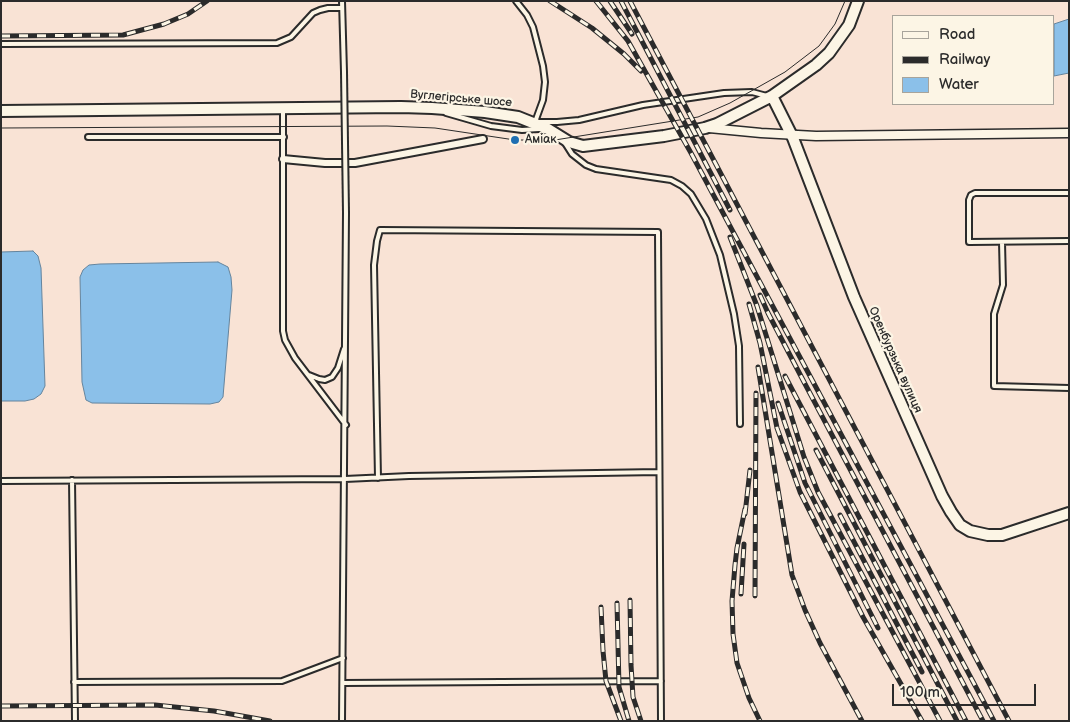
<!DOCTYPE html>
<meta charset="utf-8">
<style>
body{margin:0}
#map{position:relative;width:1070px;height:722px;overflow:hidden;background:#f9e3d5;font-family:"Balsamiq Sans",sans-serif}
canvas{display:block}
.frame{position:absolute;inset:0;border:2px solid #2b2b2b;pointer-events:none}
.legend{position:absolute;left:892px;top:15px;width:162px;height:90px;box-sizing:border-box;background:#fcf5e5;border:1px solid #a8a49b;margin:0;padding:6px 9px;list-style:none;font-size:15px;color:#2b2b2b}
.legend li{display:flex;align-items:center;gap:10px;height:25px}
.legend b{width:25px;border:1px solid #a8a49b}
.scale{position:absolute;left:892px;top:684px;width:144px;height:22px;box-sizing:border-box;border:2px solid #2b2b2b;border-top:0;padding-left:6px;font-size:15px;line-height:18px;white-space:nowrap;color:#2b2b2b;-webkit-text-stroke:4px #fcf5e5;paint-order:stroke}
</style>
<div id="map">
<canvas width="1070" height="722"></canvas>
<div class="frame"></div>
<ul class="legend">
<li><b style="height:6px;background:#fcf5e5"></b>Road</li>
<li><b style="height:6px;background:#2b2b2b"></b>Railway</li>
<li><b style="height:14px;background:#8bc0e9"></b>Water</li>
</ul>
<div class="scale">100 m</div>
</div>
<script>
const ctx = document.querySelector('canvas').getContext('2d');
ctx.lineJoin = 'round';
function fill(path, color) { ctx.fillStyle = color; ctx.fill(path, 'evenodd'); }
const shape = rows => new Path2D(rows.map(r => 'M' + r).join(''));
function trace(path, color, width, dash) { ctx.strokeStyle = color; ctx.lineWidth = width; ctx.lineCap = dash ? 'butt' : 'round'; ctx.setLineDash(dash || []); ctx.stroke(path); }
function write(font, color, halo, rows, align = 'center') {
  ctx.font = font + ' "Balsamiq Sans",sans-serif'; ctx.lineWidth = 4.5; ctx.setLineDash([]); ctx.textBaseline = 'middle'; ctx.strokeStyle = halo; ctx.fillStyle = color; for (const [text, x, y, turn = 0] of rows) {
    ctx.save(); ctx.translate(x, y); ctx.rotate((+turn || 0) * Math.PI / 180); ctx.textAlign = isNaN(turn) ? turn : align; if (halo) ctx.strokeText(text, 0, 0); ctx.fillText(text, 0, 0); ctx.restore();
  }
}
const water = shape([
 [1069,19,1069,73,1054,76,1054,24,1069,19],
 [33,251,38,256,41,268,45,386,41,394,34,399,25,401,1,401,1,252,33,251],
 [218,262,228,267,231,277,232,290,223,397,219,402,210,404,92,403,86,400,82,382,80,277,83,270,89,265,100,264,218,262]
]);
const service = shape([
 [342,1,344,72],
 [516,1,527,15,533,27,543,66,545,82,543,100,535,122,557,122,579,120,643,105,724,93,752,92,767,96],
 [1,44,277,43,291,37,313,13,320,10,328,8,342,8],
 [283,110,283,331,285,340,295,358,346,425],
 [446,113,491,126,522,130,539,129],
 [88,137,284,137],
 [565,143,572,154,586,165,596,169,671,180,682,186,691,194,706,219,720,255,734,314,739,346,740,424],
 [1069,193,975,193,971,195,969,200,969,242,1069,241],
 [1002,242,1003,285,994,314,994,386,1069,388],
 [309,375,319,379,325,380,332,377,338,368,344,349],
 [378,478,374,265,377,241,380,230,658,232,661,721],
 [72,480,75,721],
 [1,481,345,479,409,476,659,472],
 [74,682,282,681,343,658],
 [343,683,661,681],
 [342,721,346,213]
]);
const pedestrian = shape([
 [283,159,325,163,355,163,483,139]
]);
const minor = shape([
 [709,128,761,133,816,136,1069,133]
]);
const tertiary = shape([
 [772,96,793,138,854,297,942,496,951,512,960,525,970,531,988,535,1002,535,1069,513],
 [1,111,401,107,432,108,485,112,518,117,548,129,569,142,583,146,591,145,664,136,705,128,717,124,772,96,816,65,829,53,849,25,858,1]
]);
const tram = shape([
 [1,128,387,126,435,128,515,140,555,140,698,117,730,103,785,72,819,46,835,24,845,1]
]);
const rail = shape([
 [550,1,592,28,624,54,641,71],
 [596,1,628,41,691,153,994,721],
 [610,1,632,34],
 [621,1,730,210],
 [630,1,1009,721],
 [1,36,123,35,164,24,188,14,207,1],
 [730,237,757,306,804,457,818,492,940,721],
 [760,295,768,313,804,382,983,721],
 [749,304,760,343,777,428,800,492,863,617,922,721],
 [758,367,792,575,805,610,820,643,862,721],
 [785,376,966,721],
 [778,403,805,483,878,628],
 [816,450,957,721],
 [745,509,737,548,735,565,732,601,733,634,737,663,749,698,760,721],
 [745,514,750,470],
 [840,515,922,672],
 [741,594,744,544],
 [755,596,756,393],
 [630,600,631,665,633,697,641,721],
 [617,603,619,687,629,721],
 [601,607,603,651,606,681,621,721],
 [1,706,155,705,214,711,270,721]
]);
const serviceBridge = shape([
 [344,72,346,213]
]);
const markers = [
 [515,140,5,"#1f6fb2"]
];
const streetNames = [
 ["Вуглегірське шосе",461,99,5],
 ["Оренбурзька вулиця",895,360,66]
];
const poiNames = [
 ["Аміак",525,140]
];
fill(water, '#8bc0e9');
trace(water, '#65849d', 1);
trace(service, '#2b2b2b', 8);
trace(pedestrian, '#2b2b2b', 10);
trace(minor, '#2b2b2b', 11);
trace(tertiary, '#2b2b2b', 14);
trace(service, '#fcf5e5', 4);
trace(pedestrian, '#fcf5e5', 6);
trace(minor, '#fcf5e5', 8);
trace(tertiary, '#fcf5e5', 10);
trace(tram, '#2b2b2b', 1);
trace(rail, '#2b2b2b', 5);
trace(rail, '#fcf5e5', 3, [9]);
trace(serviceBridge, '#2b2b2b', 8, []);
trace(serviceBridge, '#fcf5e5', 4);
for (const [x, y, r, color] of markers) { const dot = new Path2D(); dot.arc(x, y, r, 0, 2 * Math.PI); ctx.fillStyle = color; ctx.fill(dot); trace(dot, '#fcf5e5', 2); }
write('12px', '#2b2b2b', '#fcf5e5', streetNames);
write('12px', '#2b2b2b', '#fcf5e5', poiNames, 'left');
</script>
